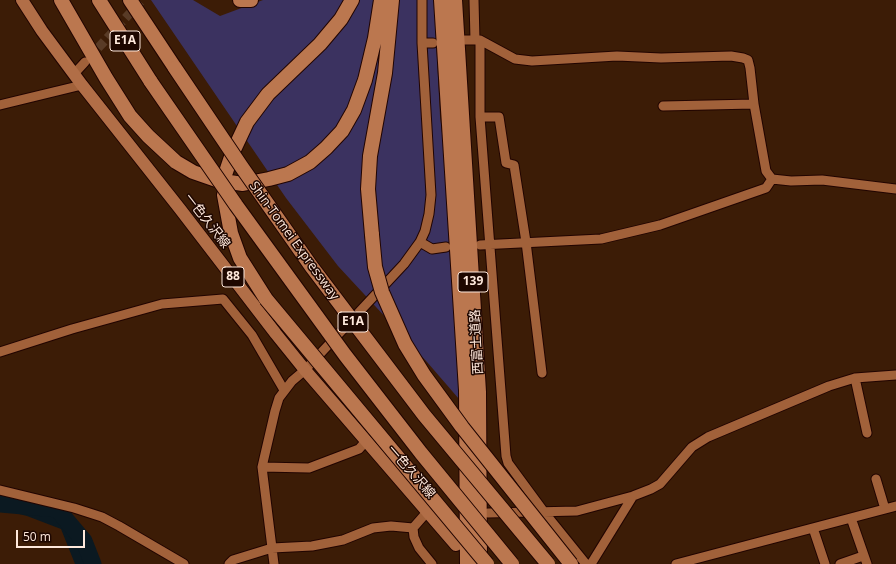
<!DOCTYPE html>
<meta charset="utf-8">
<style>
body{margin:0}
#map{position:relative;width:896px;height:564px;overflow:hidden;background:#3c1c06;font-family:"Open Sans",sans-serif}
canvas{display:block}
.scale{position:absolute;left:16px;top:530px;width:69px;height:18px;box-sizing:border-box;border:2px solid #fee8db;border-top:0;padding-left:5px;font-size:12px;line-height:14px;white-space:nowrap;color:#fee8db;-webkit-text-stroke:3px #1e0700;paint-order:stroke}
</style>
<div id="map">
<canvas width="896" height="564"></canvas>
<div class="scale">50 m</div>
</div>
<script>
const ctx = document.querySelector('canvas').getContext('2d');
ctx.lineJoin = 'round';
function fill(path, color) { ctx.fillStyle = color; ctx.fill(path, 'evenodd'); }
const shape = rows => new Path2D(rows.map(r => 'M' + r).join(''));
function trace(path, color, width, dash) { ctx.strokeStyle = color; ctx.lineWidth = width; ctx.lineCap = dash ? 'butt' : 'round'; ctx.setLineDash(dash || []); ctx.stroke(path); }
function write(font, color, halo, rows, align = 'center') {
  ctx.font = font + ' "Open Sans","Noto Sans JP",sans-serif'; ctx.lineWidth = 3; ctx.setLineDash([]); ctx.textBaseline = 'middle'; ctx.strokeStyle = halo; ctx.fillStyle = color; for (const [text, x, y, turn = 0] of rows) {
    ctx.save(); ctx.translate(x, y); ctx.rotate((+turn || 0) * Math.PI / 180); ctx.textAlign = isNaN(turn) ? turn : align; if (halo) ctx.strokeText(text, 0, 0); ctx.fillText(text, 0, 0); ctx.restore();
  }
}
const green = shape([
 [151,0,193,0,220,16,263,0,434,0,440,116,446,166,459,399,427,362,338,266,286,198]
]);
const water = shape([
 [0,499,59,511,71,518,80,536,90,564,75,564,61,529,27,516,0,509]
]);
const river = shape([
 [0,504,57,509,84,541,93,564]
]);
const minorTunnel = shape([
 [89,58,142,0]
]);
const minor = shape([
 [474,0,475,40],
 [465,40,480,40,515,59,532,61,617,56,661,58,731,56,743,58,748,60,750,68,754,104,766,171,772,179,791,181,822,180,896,189],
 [480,40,480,117,506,456,508,463,544,512,586,564],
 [422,43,433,43],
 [74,74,85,62],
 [0,105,82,85],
 [663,106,754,104],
 [480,117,499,117,506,163,514,165,526,242,542,373],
 [420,242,432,249,446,247],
 [480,245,601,239,660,225,766,188,772,179],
 [0,352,72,329,162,304,223,299,252,335,284,390],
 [855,378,867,433],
 [262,467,309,468,359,449,366,441],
 [876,479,885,509],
 [0,490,74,508,102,517,119,526,184,564],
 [427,512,413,528,414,537,419,548,432,564],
 [488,513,577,511,633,496,651,489,660,484,692,447,708,437,829,386,855,378,896,375],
 [851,518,867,564],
 [813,528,825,564],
 [229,564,233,560,272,548,312,546,343,540,373,528,391,526,413,528],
 [274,564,262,467,275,411,279,398,292,381,305,370,404,264,420,242,425,231,429,214,431,195,422,43,422,0],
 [591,564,633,496],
 [676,564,896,506],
 [840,564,863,556]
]);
const major = shape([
 [22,0,42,31,82,85,180,209,276,334,305,370,456,545]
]);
const highway = shape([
 [61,0,106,78,130,116,148,136,176,162,193,172,216,180,243,184,269,179,288,174,310,162,326,148,342,131,354,110,365,80,375,38,381,0],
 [99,0,151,82],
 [130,0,175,68],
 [240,0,251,0],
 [441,0,466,390,467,564],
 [455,0,479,392,480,563],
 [226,172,232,154,247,122,268,94,320,44,341,19,352,0],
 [224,195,231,233,240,258,266,299],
 [372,235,368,189,370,156,385,73,392,0]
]);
const highwayBridge = shape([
 [175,68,241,166,311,266,424,415,548,564],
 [151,82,236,205,345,355,421,453,512,564],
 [372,235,375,267,382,292,405,344,424,375,462,427,571,564],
 [266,299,487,564]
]);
const shields = [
 [125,41,30],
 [233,277,22],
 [473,282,30],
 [353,322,30]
];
const shieldNames = [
 ["E1A",125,41],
 ["88",233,277],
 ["139",473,282],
 ["E1A",353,322]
];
const streetNames = [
 ["一色久沢線",207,221,52],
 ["Shin-Tomei Expressway",294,241,54],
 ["西富士道路",477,342,-93],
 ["一色久沢線",411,472,49]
];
fill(green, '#3b3260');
fill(water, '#0b1921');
trace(river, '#0b1921', 17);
trace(minorTunnel, '#593b26', 9, [9, 4.5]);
trace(minor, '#210400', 11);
trace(major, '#210400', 14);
trace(highway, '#210400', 16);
trace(minor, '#a1613a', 9);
trace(major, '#b16e47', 12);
trace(highway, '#bb774f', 14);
trace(highwayBridge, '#210400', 16, []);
trace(highwayBridge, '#bb774f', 14);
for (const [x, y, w] of shields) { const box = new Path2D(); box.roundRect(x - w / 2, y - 10, w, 20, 3); ctx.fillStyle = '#1e0700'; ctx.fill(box); trace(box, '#fee8db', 1); }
write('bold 12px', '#fee8db', null, shieldNames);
write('13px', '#fee8db', '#1e0700', streetNames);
</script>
